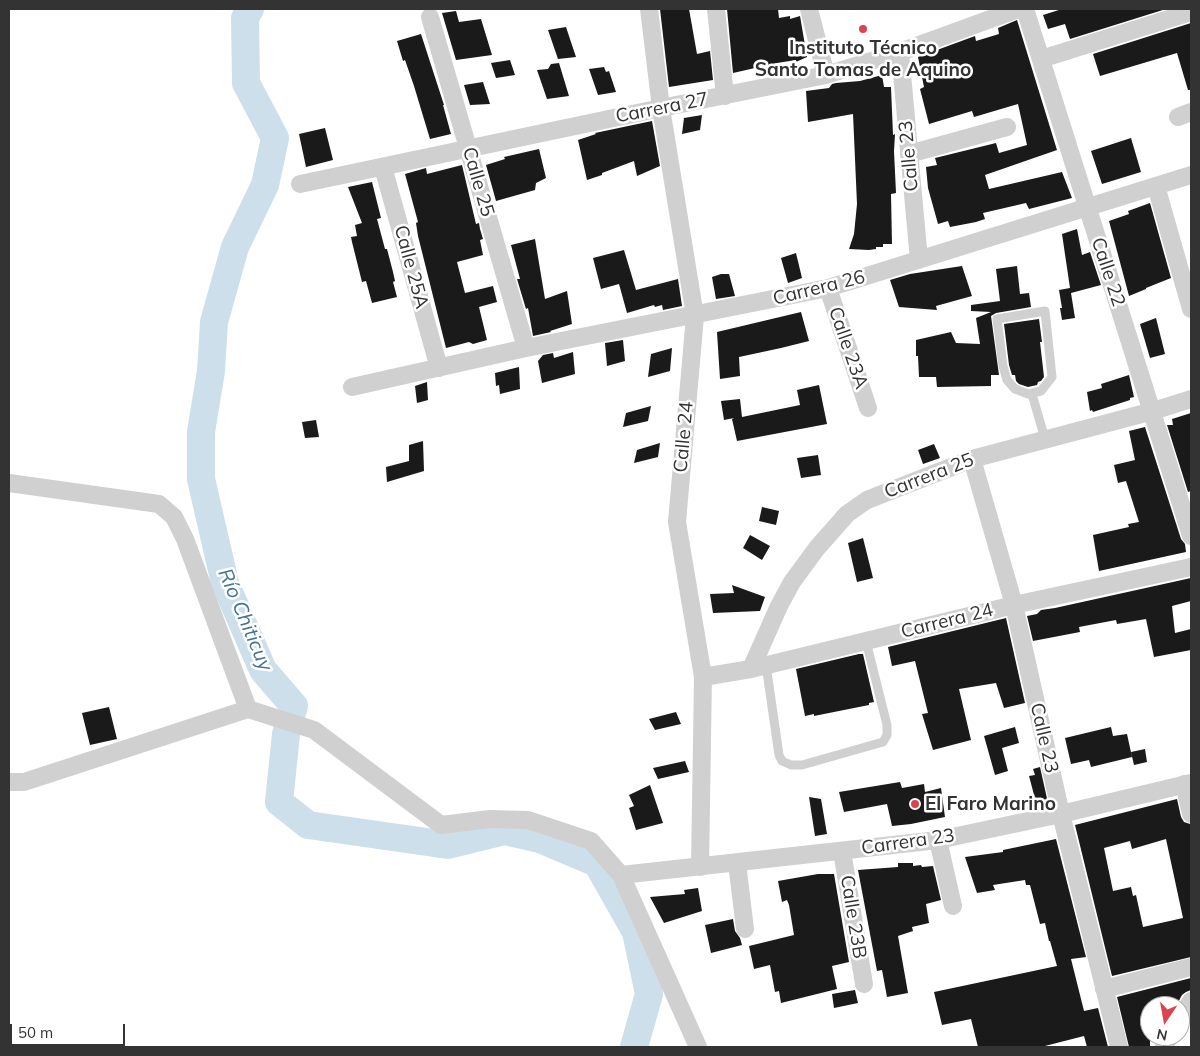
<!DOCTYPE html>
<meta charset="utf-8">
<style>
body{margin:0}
#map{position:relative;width:1200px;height:1056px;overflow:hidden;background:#fff;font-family:Mulish,sans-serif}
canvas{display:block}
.frame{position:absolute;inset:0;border:10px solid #333;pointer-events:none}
.north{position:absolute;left:1140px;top:996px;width:50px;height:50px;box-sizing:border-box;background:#fff;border:1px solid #adadad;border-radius:50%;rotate:192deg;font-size:14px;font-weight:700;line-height:20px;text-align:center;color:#333}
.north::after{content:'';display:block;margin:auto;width:18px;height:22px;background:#db434e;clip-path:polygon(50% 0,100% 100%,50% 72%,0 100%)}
.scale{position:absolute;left:10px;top:1024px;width:115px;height:22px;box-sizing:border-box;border:2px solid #333;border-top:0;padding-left:6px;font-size:15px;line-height:18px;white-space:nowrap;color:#333;-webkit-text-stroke:4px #fff;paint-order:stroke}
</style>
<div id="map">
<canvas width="1200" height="1056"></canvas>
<div class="frame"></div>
<div class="north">N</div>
<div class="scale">50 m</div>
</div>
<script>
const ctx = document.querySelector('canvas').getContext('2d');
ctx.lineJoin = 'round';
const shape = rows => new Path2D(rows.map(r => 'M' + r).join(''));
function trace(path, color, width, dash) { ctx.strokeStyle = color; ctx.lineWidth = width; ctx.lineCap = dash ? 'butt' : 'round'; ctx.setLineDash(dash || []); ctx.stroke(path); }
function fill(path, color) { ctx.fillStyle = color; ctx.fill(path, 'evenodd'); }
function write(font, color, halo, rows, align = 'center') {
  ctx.font = font + ' Mulish,sans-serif'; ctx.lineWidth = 5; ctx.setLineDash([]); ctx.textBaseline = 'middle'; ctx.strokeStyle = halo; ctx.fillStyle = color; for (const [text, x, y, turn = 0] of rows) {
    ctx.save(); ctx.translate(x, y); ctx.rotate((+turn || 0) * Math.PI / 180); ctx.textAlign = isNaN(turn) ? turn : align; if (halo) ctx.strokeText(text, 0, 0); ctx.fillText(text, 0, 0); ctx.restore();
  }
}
const river = shape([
 [250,9,245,18,246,83,275,138,265,185,235,247,214,322,211,371,201,432,201,479,225,583,263,670,294,706,286,734,279,802,308,825,448,845,505,831,540,839,597,863,636,932,649,994,634,1047]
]);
const building = shape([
 [660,9,689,9,697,54,710,51,713,80,669,87],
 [727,9,778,9,779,18,790,16,790,19,800,16,807,57,796,62,796,60,777,63,733,73],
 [1062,9,1166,9,1070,39,1065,24,1048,29,1043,15],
 [456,11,459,22,481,19,492,55,456,60,442,13],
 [1017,20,1057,150,985,175,989,189,1062,172,1072,198,1029,209,1026,203,983,213,985,219,976,222,950,227,948,221,938,224,928,188,926,167,937,165,935,158,996,143,999,153,1027,145,1018,104,974,117,972,111,929,124,920,89,924,87,918,57,975,36,976,41,999,34,998,28],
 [1191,23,1191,90,1188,90,1177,53,1100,76,1093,54],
 [566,27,576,57,558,59,548,30],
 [421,34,444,105,443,105,451,134,430,139,414,86,405,60,403,61,397,41],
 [510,60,515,75,496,78,491,63],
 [559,63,569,96,547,99,537,70,548,69,551,64],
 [604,67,606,72,609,71,616,92,598,95,589,69],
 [882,75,884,87,891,87,893,135,895,134,894,151,896,193,891,194,892,244,883,244,883,247,876,247,876,249,869,250,849,249,854,234,857,204,853,114,808,122,806,91,829,88,832,84,836,83,860,81],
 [483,82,490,104,470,105,464,85],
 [702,115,700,130,682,134,684,118],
 [652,121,660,166,637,176,634,161,602,173,602,175,587,180,578,140,596,134,595,133],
 [325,128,333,160,306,167,299,134],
 [1131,138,1141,172,1102,184,1091,151],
 [539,149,546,178,536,183,535,190,496,201,486,165,505,159,504,157],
 [462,165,476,224,479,223,480,229,483,239,480,240,483,255,457,262,465,293,493,286,497,302,479,307,487,340,473,344,469,342,446,348,418,236,416,223,418,222,405,174,426,168,427,174],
 [372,182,381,218,377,219,385,249,387,249,393,272,395,281,393,282,397,297,372,303,366,281,362,282,352,242,351,237,357,236,355,225,362,223,348,187],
 [1150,203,1171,278,1146,288,1146,289,1129,296,1109,221,1129,214,1128,211],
 [1077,229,1082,255,1090,252,1101,285,1071,293,1075,318,1062,320,1060,308,1062,308,1059,290,1070,288,1062,234],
 [535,239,545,299,567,291,572,324,550,331,551,332,533,336,528,308,526,309,517,279,520,279,511,245],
 [624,250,636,290,678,279,682,306,663,310,662,305,655,307,654,305,627,313,619,284,601,289,593,258],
 [796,253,802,278,788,283,781,258],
 [962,266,972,296,936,306,937,310,899,307,890,280,910,274],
 [1017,266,1020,294,1029,293,1031,307,996,313,991,316,999,375,991,375,991,386,937,387,936,377,919,377,918,356,916,356,916,340,951,332,956,343,980,344,976,318,991,312,971,311,971,305,1000,301,996,269],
 [721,274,729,274,735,296,716,299,712,277],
 [801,312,809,341,781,348,739,357,740,376,720,379,717,332],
 [1156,318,1165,354,1150,358,1140,324],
 [1039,319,1042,342,1040,342,1044,377,1041,381,1038,382,1037,385,1028,387,1019,384,1016,381,1015,375,1012,375,1009,365,1004,324],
 [623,340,625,361,607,366,605,343],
 [672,348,670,371,648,377,651,354],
 [573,352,575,374,542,383,538,361,543,355,553,353,554,358],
 [519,367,520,389,500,394,499,385,496,386,495,373],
 [1129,375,1134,397,1130,398,1130,400,1093,412,1092,410,1090,411,1087,392,1102,388,1101,384],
 [427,382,428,400,417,403,415,386],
 [819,385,827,424,737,441,732,419,734,418,724,420,721,401,740,399,742,417,800,405,797,390],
 [651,406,648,421,623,427,626,413],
 [1191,413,1191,491,1188,492,1167,425,1173,425,1172,419],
 [316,420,319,437,305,438,302,422],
 [1145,427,1181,539,1185,544,1186,552,1099,571,1093,535,1129,527,1128,524,1139,522,1126,481,1118,483,1114,465,1135,460,1129,431],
 [423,441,424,471,387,482,386,467,409,461,409,445],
 [660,443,658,457,634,463,637,450],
 [934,444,940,458,923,464,918,450],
 [818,455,821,475,801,478,797,458],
 [762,507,779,511,776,525,759,521],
 [750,535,770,546,762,560,743,548],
 [863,538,873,578,857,582,848,543],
 [1191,578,1191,601,1172,606,1175,633,1191,629,1191,650,1154,657,1146,619,1117,624,1116,620,1079,627,1080,632,1033,641,1027,616,1037,614,1041,610,1055,608],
 [732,585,765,597,760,611,713,613,710,594,734,593],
 [1006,618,1025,703,1004,708,996,683,959,689,971,740,933,750,922,714,928,713,915,661,892,666,888,647],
 [859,654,863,654,874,702,869,703,869,705,814,716,814,714,805,716,796,669],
 [109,707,117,739,90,745,82,713],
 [676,712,681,724,655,730,649,719],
 [1015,727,1019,743,1002,748,1008,771,995,775,984,736],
 [1111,727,1113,736,1127,734,1132,757,1091,767,1089,760,1071,764,1065,738],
 [1145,749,1147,762,1134,765,1131,752],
 [685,761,689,772,658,779,653,768],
 [1040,767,1048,803,1037,806,1029,776,1035,775,1033,769],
 [900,782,902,788,924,784,925,792,941,788,945,817,911,824,892,826,887,804,844,812,839,792],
 [650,785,663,823,636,830,629,808,634,806,629,795],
 [809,797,821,799,827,834,815,836],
 [1177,799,1181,817,1184,822,1190,824,1191,831,1191,957,1112,976,1075,825],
 [1166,839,1183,918,1143,927,1136,895,1133,896,1131,887,1113,891,1104,848,1130,841,1132,849],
 [1056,839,1086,957,1071,959,1084,1011,1098,1008,1108,1047,1087,1047,1084,1036,1041,1047,978,1047,971,1019,942,1025,934,992,1057,966,1050,941,1049,941,1045,923,1040,924,1030,885,1026,885,1025,880,993,885,995,890,977,893,965,857,1003,852,1003,850],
 [898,863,913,863,913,866,921,865,922,867,933,866,941,900,926,904,929,923,912,927,913,931,898,936,908,993,887,997,882,970,877,971,858,870,898,867],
 [818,874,834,874,849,962,832,966,837,989,781,1003,779,991,775,992,770,965,754,969,749,946,794,935,789,905,787,900,782,902,778,881],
 [698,888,702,911,664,923,650,897,685,894,684,890],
 [733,919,735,931,740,938,742,945,711,953,705,925],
 [1191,978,1191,990,1186,992,1182,995,1176,1006,1150,1006,1150,1047,1129,1047,1117,997],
 [855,990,858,1003,834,1008,832,994]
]);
const lane = shape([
 [1045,311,1052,377,1041,391,1028,394,1015,389,1007,380,1003,366,997,319,1045,311],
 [1032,394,1045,439],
 [766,665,779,755,782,761,791,765,802,765,883,742,887,735,887,725,866,641]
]);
const street = shape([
 [649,9,661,108,695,316,677,522,703,677,700,867],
 [716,9,725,96],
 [809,9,826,75],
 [1025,9,1191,536],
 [430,17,526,348],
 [900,52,919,260],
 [1041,59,1191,12],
 [1178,117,1191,112],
 [909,154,1007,127],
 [383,167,439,368],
 [300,184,661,108,826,75,900,52,1018,9],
 [1156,186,1191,309],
 [828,288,868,408],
 [352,387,526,348,828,288,1191,175],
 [972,459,1014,605,1061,814,1119,1047],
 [9,483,159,504,174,517,185,539,248,709],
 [751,669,779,606,792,582,817,548,847,514,867,500,972,459,1153,411,1191,399],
 [703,677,751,669,1014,605,1191,567],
 [248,709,314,730,441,825,490,819,528,820,591,841,621,875,698,1047],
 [9,782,24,782,248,709],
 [1184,784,1191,814],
 [938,840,953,906],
 [842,851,864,984],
 [737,863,745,929],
 [621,875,938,840,1061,814,1191,783],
 [1104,989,1191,967],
 [1180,1020,1191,1001],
 [1164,1047,1170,1036]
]);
const markers = [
 [863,29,5,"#db434e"],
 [915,804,5,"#db434e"]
];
const poiNames = [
 ["Instituto Técnico",863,48],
 ["Santo Tomas de Aquino",863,70],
 ["El Faro Marino",925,804,"left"]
];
const streetNames = [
 ["Carrera 27",662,108,-11],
 ["Calle 23",909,156,-95],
 ["Calle 25",478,182,74],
 ["Calle 25A",411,267,75],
 ["Calle 22",1108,272,72],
 ["Carrera 26",819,288,-14],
 ["Calle 23A",848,348,71],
 ["Calle 24",684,437,-85],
 ["Carrera 25",929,476,-21],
 ["Carrera 24",947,621,-14],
 ["Calle 23",1044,738,77],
 ["Carrera 23",908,842,-8],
 ["Calle 23B",853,917,81]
];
const waterNames = [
 ["Río Chiticuy",245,620,67]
];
trace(river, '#cddfea', 28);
fill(building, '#1a1a1a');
trace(lane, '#d0d0d0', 9);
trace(street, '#d0d0d0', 18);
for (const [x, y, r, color] of markers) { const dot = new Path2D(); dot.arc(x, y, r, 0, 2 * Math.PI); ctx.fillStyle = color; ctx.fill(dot); trace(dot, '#fff', 2); }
write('bold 19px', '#333', '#fff', poiNames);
write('19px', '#333', '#fff', streetNames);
write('italic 20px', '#447391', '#fff', waterNames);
</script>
